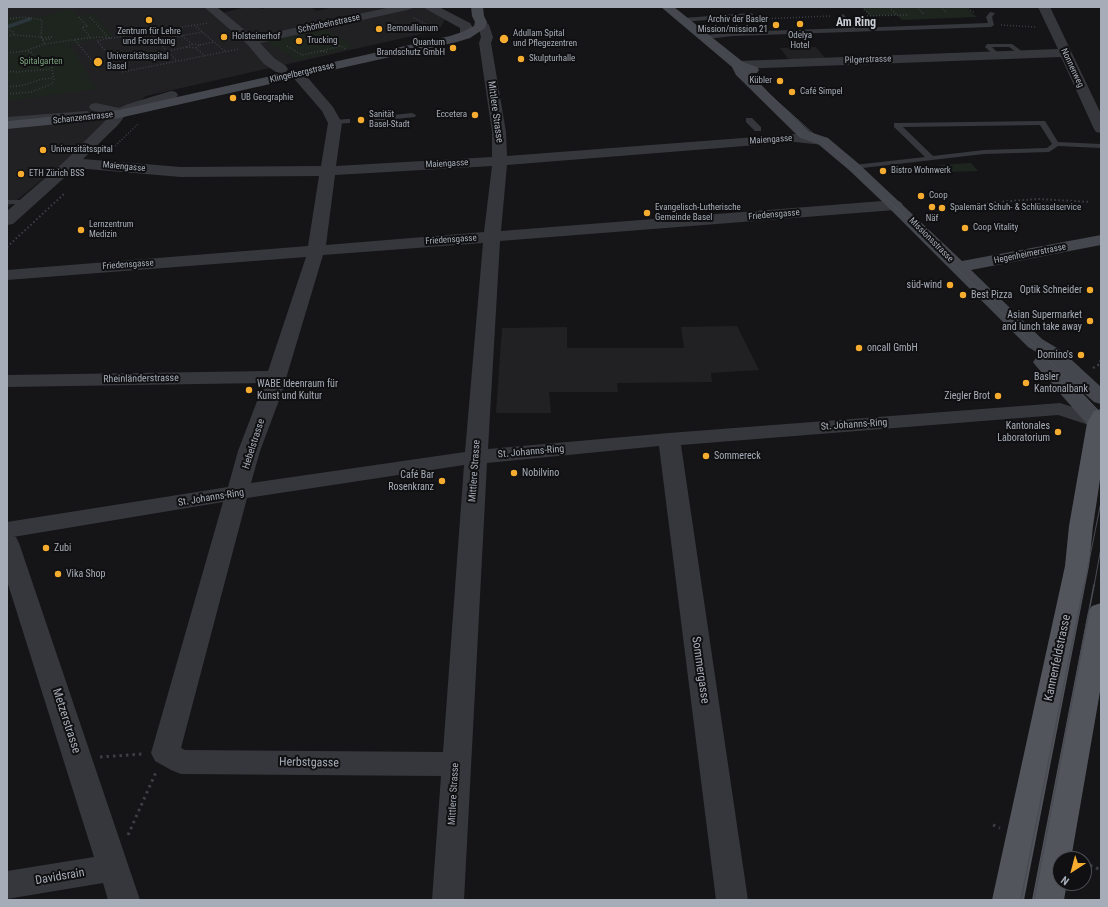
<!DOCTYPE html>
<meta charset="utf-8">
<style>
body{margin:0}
#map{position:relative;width:1108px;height:907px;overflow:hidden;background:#151517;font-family:"Roboto Condensed",sans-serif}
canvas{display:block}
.frame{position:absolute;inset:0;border:8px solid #a7adb8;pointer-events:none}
.north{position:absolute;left:1052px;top:851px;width:40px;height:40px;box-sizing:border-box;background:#101012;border:1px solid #4c4f54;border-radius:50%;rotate:216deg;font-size:11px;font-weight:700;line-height:16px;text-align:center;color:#a7adb8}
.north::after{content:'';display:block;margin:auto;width:14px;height:18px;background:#f6ac2f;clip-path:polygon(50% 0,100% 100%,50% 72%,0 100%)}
</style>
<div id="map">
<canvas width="1108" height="907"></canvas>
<div class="frame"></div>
<div class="north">N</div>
</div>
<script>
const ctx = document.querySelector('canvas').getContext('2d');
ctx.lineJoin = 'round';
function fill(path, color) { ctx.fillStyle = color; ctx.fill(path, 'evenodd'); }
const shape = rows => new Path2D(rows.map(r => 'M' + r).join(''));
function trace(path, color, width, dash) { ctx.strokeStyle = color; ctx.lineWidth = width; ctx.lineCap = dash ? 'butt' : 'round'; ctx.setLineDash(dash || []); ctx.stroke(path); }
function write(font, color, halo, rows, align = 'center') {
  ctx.font = font + ' "Roboto Condensed",sans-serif'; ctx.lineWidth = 4; ctx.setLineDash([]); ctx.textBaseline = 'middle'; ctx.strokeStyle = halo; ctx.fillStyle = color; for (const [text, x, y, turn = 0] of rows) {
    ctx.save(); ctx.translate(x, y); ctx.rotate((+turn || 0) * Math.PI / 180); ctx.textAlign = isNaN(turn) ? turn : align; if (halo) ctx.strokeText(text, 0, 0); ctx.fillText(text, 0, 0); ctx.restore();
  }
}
const built = shape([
 [7,7,205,7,214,15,246,7,259,7,261,9,271,7,311,7,316,11,334,7,354,7,357,8,364,7,424,7,446,18,439,30,146,96,7,208],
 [816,47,826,59,789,60,780,48],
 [737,326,759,370,711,373,712,382,617,383,618,392,549,392,551,413,496,413,502,328,567,327,567,348,684,348,681,327]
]);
const green = shape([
 [862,7,965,7,977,17,902,20,897,15,870,16],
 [66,9,71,9,78,16,94,14,113,36,70,44,96,89,7,101,7,17,43,17],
 [324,29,355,47,297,60,265,41],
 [971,163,978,171,946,172,939,165]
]);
const stream = shape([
 [7,27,30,19]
]);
const pathFar3 = shape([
 [862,7,870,15],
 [889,7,897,15],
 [916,7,924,14],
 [940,7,947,13],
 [965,7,975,13],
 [858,16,909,15],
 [79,17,87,26,82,27,90,37,88,37],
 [90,17,107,36],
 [414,18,427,25,433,25],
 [7,19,24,17,42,20,41,37],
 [760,19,831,16],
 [194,25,226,52],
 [1001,25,1036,27],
 [7,29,14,32,13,35,41,37,45,44],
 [150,33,177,61],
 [7,36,13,35],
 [182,36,192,44,187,47,196,48,205,56],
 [42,38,52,37],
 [110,38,97,41,119,67],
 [326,38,346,49],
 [78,39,100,37,112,38,208,23],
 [43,40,52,39],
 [75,40,98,68],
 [157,40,202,32],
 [192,44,200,45,196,48],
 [200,45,214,42],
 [287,46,302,55,321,51,327,52],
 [168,51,187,47],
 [321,51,341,46],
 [7,53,25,51,45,44,79,39],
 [7,71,16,72,52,69],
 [122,72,239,49],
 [7,87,24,85,42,79,53,78],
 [7,94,31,92,52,84,54,80,51,62,33,58,31,52,27,51],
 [113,148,138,124]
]);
const pathFar2 = shape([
 [108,152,114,147],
 [959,208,996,202,1039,199,1090,202],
 [7,247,65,193]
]);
const pathFar1 = shape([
 [1093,368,1100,364,1101,359]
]);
const path = shape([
 [100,757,143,754],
 [993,825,1000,828],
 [128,835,156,772],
 [1084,863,1101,870]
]);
const lane = shape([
 [990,12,995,13,992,17,994,25,991,27,733,36,706,39,703,37,706,35,733,32,850,28,840,16,843,14,856,28,988,23,986,17,990,12],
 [751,13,753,14,753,16,683,22,680,20,683,18,751,13],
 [987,44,1012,44,1027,55,1022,56,1009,47,992,47,1000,55,995,56,985,47,987,44],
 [87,111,91,113,89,114,50,119,47,118,7,121,7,117,87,111],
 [412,113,416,115,415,117,375,121,371,119,375,117,412,113],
 [746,118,752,118,761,127,761,131,755,131,746,122,746,118],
 [347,119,350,119,350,123,335,124,331,122,335,120,347,119],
 [1042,121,1045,121,1058,142,1101,144,1101,148,1058,146,1049,152,984,154,854,169,850,167,854,165,925,157,894,127,894,123,897,123,1042,121],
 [1040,125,1052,144,1047,148,984,150,933,156,903,127,1040,125],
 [7,200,26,200,30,202,26,204,7,204,7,200]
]);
const street = shape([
 [204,7,217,7,253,37,391,7,413,7,411,9,407,10,260,43,274,58,286,66,288,69,286,72,281,73,276,72,264,64,247,44,204,7],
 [424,7,439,7,470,23,472,26,472,35,470,38,462,38,460,35,460,28,426,9,424,7],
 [1038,7,1050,7,1101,114,1101,133,1096,132,1094,129,1061,57,738,69,733,68,732,65,733,62,738,61,1058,49,1038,7],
 [481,20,485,21,489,25,493,37,491,43,506,132,507,156,795,134,823,137,828,138,830,141,828,144,823,145,795,142,507,165,501,231,895,200,901,202,903,205,901,208,895,210,500,241,488,449,669,433,1060,403,1101,416,1101,429,1058,415,681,445,748,900,716,900,659,446,487,463,464,900,432,900,441,776,181,774,171,770,155,761,151,753,223,502,13,537,16,537,19,543,140,900,108,900,103,883,7,899,7,871,94,857,7,581,7,522,228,487,238,451,264,383,7,387,7,375,268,371,306,257,7,280,7,270,308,246,319,176,181,177,75,168,13,224,7,225,7,211,66,160,111,115,91,110,89,107,91,104,96,103,119,108,128,104,171,91,176,92,178,95,176,98,138,110,124,117,118,125,83,159,181,167,321,166,328,123,322,111,290,74,292,71,297,70,302,71,333,107,342,123,336,166,492,157,492,132,479,43,481,37,479,29,475,24,477,21,481,20],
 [492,166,484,232,326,245,335,175,492,166],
 [483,243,465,452,251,483,260,451,281,395,323,255,483,243],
 [464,465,443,752,185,750,181,748,247,498,464,465]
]);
const secondary = shape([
 [471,7,483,7,484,16,487,22,485,28,470,38,457,42,119,118,7,129,7,121,119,110,450,36,462,32,474,26,475,22,472,16,471,7],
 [661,7,674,7,743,62,757,67,759,70,757,73,750,73,771,95,810,132,828,138,859,164,962,261,1101,235,1101,245,971,270,1042,339,1062,351,1101,387,1101,404,1094,402,1073,383,1101,413,1101,432,1093,431,1036,366,1033,362,1036,358,1043,356,1028,347,889,208,849,170,818,144,800,138,736,75,732,67,661,7]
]);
const primary = shape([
 [1101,409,1101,473,1093,526,1089,566,1024,900,992,900,1065,566,1069,526,1087,423,1094,411,1101,409],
 [1101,603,1101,686,1071,859,1060,859,1060,883,1067,883,1064,900,1032,900,1088,612,1092,606,1101,603]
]);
const tramFar1 = shape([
 [664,7,731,60,893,205,1101,413],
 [1084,586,1101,502],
 [1094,586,1101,548]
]);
const tram = shape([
 [1021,900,1084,585],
 [1034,900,1094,585]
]);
const markers = [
 [149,20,4,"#f6ac2f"],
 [800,24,4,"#f6ac2f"],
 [776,25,4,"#f6ac2f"],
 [379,29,4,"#f6ac2f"],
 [224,37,4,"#f6ac2f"],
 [504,39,5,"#f6ac2f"],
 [299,41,4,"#f6ac2f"],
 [453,48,4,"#f6ac2f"],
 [521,59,4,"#f6ac2f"],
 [98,62,5,"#f6ac2f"],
 [780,81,4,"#f6ac2f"],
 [792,92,4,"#f6ac2f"],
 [233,98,4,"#f6ac2f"],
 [475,115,4,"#f6ac2f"],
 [361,120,4,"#f6ac2f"],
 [43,150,4,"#f6ac2f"],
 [883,171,4,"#f6ac2f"],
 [21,174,4,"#f6ac2f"],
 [921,196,4,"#f6ac2f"],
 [932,207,4,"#f6ac2f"],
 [942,208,4,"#f6ac2f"],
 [647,213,4,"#f6ac2f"],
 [965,228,4,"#f6ac2f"],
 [81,230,4,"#f6ac2f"],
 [950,285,4,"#f6ac2f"],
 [1090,290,4,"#f6ac2f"],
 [963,295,4,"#f6ac2f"],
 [1090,321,4,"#f6ac2f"],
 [859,348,4,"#f6ac2f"],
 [1081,355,4,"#f6ac2f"],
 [1026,383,4,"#f6ac2f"],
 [249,390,4,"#f6ac2f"],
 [998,396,4,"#f6ac2f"],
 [1058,432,4,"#f6ac2f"],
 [706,456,4,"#f6ac2f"],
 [514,473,4,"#f6ac2f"],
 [442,481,4,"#f6ac2f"],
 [46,548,4,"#f6ac2f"],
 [58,574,4,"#f6ac2f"]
];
const farPoinames = [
 ["Archiv der Basler",768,20,"right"],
 ["Mission/mission 21",768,30,"right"],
 ["Bernoullianum",387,29],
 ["Zentrum für Lehre",149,32,"center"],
 ["und Forschung",149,42,"center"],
 ["Adullam Spital",513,34],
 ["und Pflegezentren",513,44],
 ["Odelya",800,36,"center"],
 ["Hotel",800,46,"center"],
 ["Holsteinerhof",232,37],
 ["Trucking",307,41],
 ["Quantum",445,43,"right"],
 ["Brandschutz GmbH",445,53,"right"],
 ["Universitätsspital",107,57],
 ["Basel",107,67],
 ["Skulpturhalle",529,59],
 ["Kübler",772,81,"right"],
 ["Café Simpel",800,92],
 ["UB Geographie",241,98],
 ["Sanität",369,115],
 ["Basel-Stadt",369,125],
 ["Eccetera",467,115,"right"],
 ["Universitätsspital",51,150],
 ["Bistro Wohnwerk",891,171],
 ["ETH Zürich BSS",29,174],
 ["Coop",929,196],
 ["Evangelisch-Lutherische",655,208],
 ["Gemeinde Basel",655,218],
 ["Spalemärt Schuh- & Schlüsselservice",950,208],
 ["Näf",932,219,"center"],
 ["Lernzentrum",89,225],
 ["Medizin",89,235],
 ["Coop Vitality",973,228]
];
const farStreetnames = [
 ["Schönbeinstrasse",329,24,-12],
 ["Pilgerstrasse",868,60,-2],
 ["Nonnenweg",1072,68,65],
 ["Klingelbergstrasse",302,73,-13],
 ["Schanzenstrasse",83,118,-6],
 ["Maiengasse",771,140,-4],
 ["Maiengasse",447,164,-3],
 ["Maiengasse",124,167,5],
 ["Friedensgasse",774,215,-5],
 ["Friedensgasse",451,240,-4],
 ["Missionsstrasse",931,240,45],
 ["Hegenheimerstrasse",1030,254,-11],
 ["Friedensgasse",128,265,-4]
];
const farParknames = [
 ["Spitalgarten",41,62]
];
const streetNames = [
 ["Mittlere Strasse",495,112,82],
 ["Rheinländerstrasse",141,379,-1],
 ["St. Johanns-Ring",854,425,-4],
 ["Hebelstrasse",254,444,-72],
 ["St. Johanns-Ring",531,452,-5],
 ["Mittlere Strasse",475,471,-86],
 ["St. Johanns-Ring",211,498,-9],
 ["Mittlere Strasse",454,794,-87]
];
const poiNames = [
 ["süd-wind",942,285,"right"],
 ["Optik Schneider",1082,290,"right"],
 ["Best Pizza",971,295],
 ["Asian Supermarket",1082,315,"right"],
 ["and lunch take away",1082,327,"right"],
 ["oncall GmbH",867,348],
 ["Domino's",1073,355,"right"],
 ["Basler",1034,377],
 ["Kantonalbank",1034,389],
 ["WABE Ideenraum für",257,384],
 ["Kunst und Kultur",257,396],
 ["Ziegler Brot",990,396,"right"],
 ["Kantonales",1050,426,"right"],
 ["Laboratorium",1050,438,"right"],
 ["Sommereck",714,456],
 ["Nobilvino",522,473],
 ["Café Bar",434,475,"right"],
 ["Rosenkranz",434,487,"right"],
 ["Zubi",54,548],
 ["Vika Shop",66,574]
];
const farDistrictnames = [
 ["Am Ring",856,23]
];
const nearStreetnames = [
 ["Kannenfeldstrasse",1058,658,-78],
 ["Sommergasse",700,670,82],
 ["Metzerstrasse",66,721,72],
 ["Herbstgasse",309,763,1],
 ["Davidsrain",60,877,-10]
];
fill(built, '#212124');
fill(green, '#1d251e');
trace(stream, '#2b353c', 3.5);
trace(pathFar3, '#3c3f44', 1.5, [1, 2]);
trace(pathFar2, '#3c3f44', 2, [1.5, 2.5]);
trace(pathFar1, '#3c3f44', 2.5, [2, 3]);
trace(path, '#3c3f44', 3, [2.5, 4]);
fill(lane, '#36373c');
fill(street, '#36373c');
fill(secondary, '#44474d');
fill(primary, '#52555c');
trace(tramFar1, '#494c52', 1);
trace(tram, '#494c52', 1.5);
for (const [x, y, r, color] of markers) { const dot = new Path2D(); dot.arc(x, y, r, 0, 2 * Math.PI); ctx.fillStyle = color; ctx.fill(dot); trace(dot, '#101012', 1.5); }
write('9px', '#a7adb8', '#101012', farPoinames, 'left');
write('9px', '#a7adb8', '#101012', farStreetnames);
write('9px', '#7ea37f', '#101012', farParknames);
write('10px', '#a7adb8', '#101012', streetNames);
write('10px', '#a7adb8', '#101012', poiNames, 'left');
write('bold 12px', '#c8ccd4', '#101012', farDistrictnames);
write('12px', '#a7adb8', '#101012', nearStreetnames);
</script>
